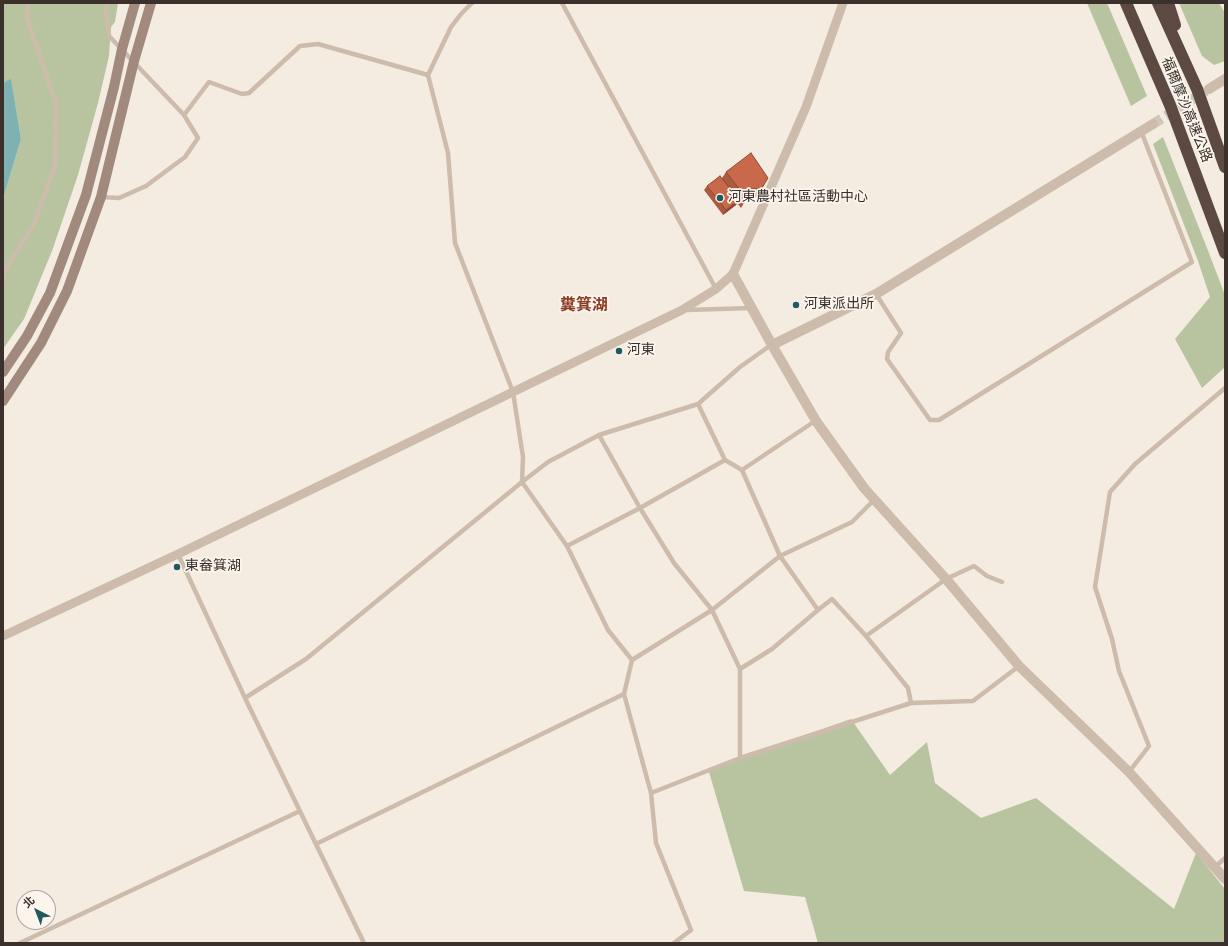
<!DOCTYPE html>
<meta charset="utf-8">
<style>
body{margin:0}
#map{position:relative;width:1228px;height:946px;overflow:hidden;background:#f4ebe1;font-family:"Titillium Web","Noto Sans TC",sans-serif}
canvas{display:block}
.frame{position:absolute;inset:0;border:4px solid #3b302b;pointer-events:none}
.north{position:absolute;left:16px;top:890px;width:40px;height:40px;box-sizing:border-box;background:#fbf5ee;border:1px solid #aea6a0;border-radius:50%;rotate:318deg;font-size:11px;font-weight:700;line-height:16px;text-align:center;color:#3b302b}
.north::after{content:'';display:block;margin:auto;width:14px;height:18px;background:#1f5a5e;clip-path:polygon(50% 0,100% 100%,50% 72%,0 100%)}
</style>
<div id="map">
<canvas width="1228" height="946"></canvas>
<div class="frame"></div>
<div class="north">北</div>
</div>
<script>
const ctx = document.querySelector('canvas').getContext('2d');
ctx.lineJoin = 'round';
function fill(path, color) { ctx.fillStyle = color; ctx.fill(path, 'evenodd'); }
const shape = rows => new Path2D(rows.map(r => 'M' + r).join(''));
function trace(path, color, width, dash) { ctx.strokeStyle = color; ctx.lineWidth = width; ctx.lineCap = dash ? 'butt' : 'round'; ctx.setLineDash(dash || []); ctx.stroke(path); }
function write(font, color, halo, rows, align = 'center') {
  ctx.font = font + ' "Titillium Web","Noto Sans TC",sans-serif'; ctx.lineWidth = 3.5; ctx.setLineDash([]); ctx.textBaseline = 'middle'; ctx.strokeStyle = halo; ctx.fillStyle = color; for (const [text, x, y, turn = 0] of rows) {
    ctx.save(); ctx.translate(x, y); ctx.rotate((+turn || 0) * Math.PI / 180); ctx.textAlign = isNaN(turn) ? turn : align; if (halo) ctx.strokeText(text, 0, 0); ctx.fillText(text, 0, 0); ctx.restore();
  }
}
const green = shape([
 [3,3,118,3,115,22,111,27,109,56,98,103,78,175,52,251,24,319,3,349,3,199,21,139,11,80,3,83],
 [1087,3,1107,3,1147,96,1131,106],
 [1179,3,1219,3,1225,13,1225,61,1214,65,1202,56],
 [1163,137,1207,248,1225,295,1225,367,1202,388,1175,339,1210,297,1198,261,1153,144],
 [851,719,890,775,927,742,935,783,981,818,1036,798,1174,909,1196,853,1225,889,1225,943,818,943,805,897,744,891,709,772,740,758]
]);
const water = shape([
 [11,79,21,139,3,199,3,83]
]);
const tertiaryTunnel = shape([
 [1153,124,1206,91]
]);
const service = shape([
 [107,3,106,11,109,36,184,115],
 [562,3,716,289],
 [428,75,451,27,461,14,472,3],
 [101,197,119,198,146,186,185,157,198,138,184,115,209,82,242,94,249,93,300,46,318,44,428,75,448,153,455,243,513,392,523,457,522,482,567,546,608,630,632,660],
 [3,273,34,224,55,166,56,103,27,19,28,3],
 [876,294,901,333,888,352,887,359,930,420,939,420,1192,262,1141,131],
 [686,310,752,308],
 [698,404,725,460,742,470,780,556,818,610,832,599,866,636,908,688,911,703],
 [599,435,640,508,674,563,712,610,740,669,740,758],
 [742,470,815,421],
 [567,546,640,508,725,460],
 [178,554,245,698,364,943],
 [866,636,946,579,974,566,987,576,1002,582],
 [740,669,772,649,818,610],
 [624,694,651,793],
 [245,698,306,659,522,482,548,462,599,435,698,404,740,367,771,345],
 [1129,772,1149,746,1119,671,1112,639,1095,587,1110,492,1135,464,1225,388],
 [316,844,624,694,632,660,712,610,780,556,852,522,874,500],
 [1215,867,1225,858],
 [20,943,300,811],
 [674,943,691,930,656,843,651,793,740,758,911,703,973,701,1019,666]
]);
const minor = shape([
 [3,636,178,554,383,455,682,310,716,289,733,274,806,107,843,3]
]);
const tertiary = shape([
 [1209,89,1225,79],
 [733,274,772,345,816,421,864,488,946,579,1019,666,1129,772,1225,879],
 [772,345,876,294,1153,124]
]);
const secondary = shape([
 [3,372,27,336,50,293,86,195,114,87,122,49,135,3],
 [3,401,41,343,67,291,101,197,134,61,151,3]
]);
const motorway = shape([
 [1126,3,1170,105,1225,253],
 [1158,3,1197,89,1225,167],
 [1168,3,1175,25]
]);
const wall = shape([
 [726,172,762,188,756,197,748,197,741,208,737,203,736,205,723,215,704,190,707,186,722,178]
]);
const shadedWall = shape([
 [762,188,756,197,745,198,751,189],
 [739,200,736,205,723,215,726,210]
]);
const building = shape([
 [751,153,768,178,762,188,751,189,747,199,726,172,751,153],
 [720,176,739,200,726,210,707,186,720,176]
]);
const markers = [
 [720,198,4,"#1f5a5e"],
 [796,305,4,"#1f5a5e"],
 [619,351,4,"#1f5a5e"],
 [177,567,4,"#1f5a5e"]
];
const streetNames = [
 ["福爾摩沙高速公路",1186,110,68]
];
const poiNames = [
 ["河東農村社區活動中心",728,198],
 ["河東派出所",804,305],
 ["河東",627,351],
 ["東畚箕湖",185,567]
];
const quarterNames = [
 ["糞箕湖",584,306]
];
fill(green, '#b8c4a0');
fill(water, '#7fb0b2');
trace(tertiaryTunnel, '#cfc6bd', 10, [10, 5]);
trace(service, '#cdbbac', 4.5);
trace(minor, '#cdbbac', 9);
trace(tertiary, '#cdbbac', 10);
trace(secondary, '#a18a7d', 10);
trace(motorway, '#5c4a42', 12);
fill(wall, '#ac5a40');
fill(shadedWall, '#8c4a34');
fill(building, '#c8694b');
trace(building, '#8c4a34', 1);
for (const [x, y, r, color] of markers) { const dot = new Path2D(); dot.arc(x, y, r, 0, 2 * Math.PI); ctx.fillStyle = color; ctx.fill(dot); trace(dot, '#fbf5ee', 1.5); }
write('14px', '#3b302b', '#fbf5ee', streetNames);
write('14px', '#3b302b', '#fbf5ee', poiNames, 'left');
write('bold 16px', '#8c3b22', '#fbf5ee', quarterNames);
</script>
